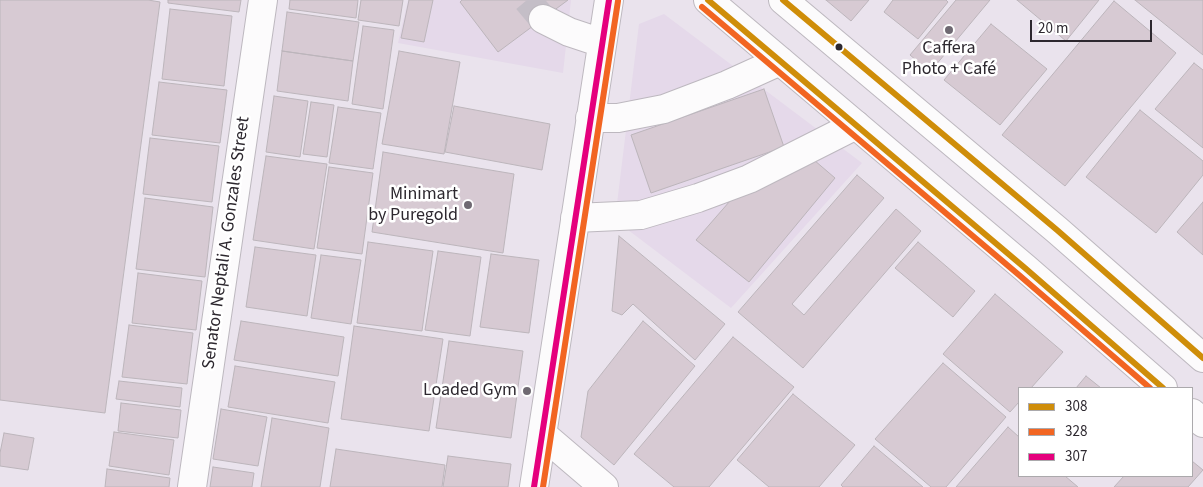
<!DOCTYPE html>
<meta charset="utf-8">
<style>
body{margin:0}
#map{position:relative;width:1203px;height:487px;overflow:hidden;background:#eae3ed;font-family:"Source Sans 3",sans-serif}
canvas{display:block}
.legend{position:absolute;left:1018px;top:387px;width:175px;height:90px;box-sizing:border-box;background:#fff;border:1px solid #aba9ac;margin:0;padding:6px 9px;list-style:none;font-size:15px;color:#2d282f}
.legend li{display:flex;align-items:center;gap:10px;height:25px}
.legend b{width:25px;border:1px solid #aba9ac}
.scale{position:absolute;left:1030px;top:20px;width:122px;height:22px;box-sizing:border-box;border:2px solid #2d282f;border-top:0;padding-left:6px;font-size:15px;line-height:18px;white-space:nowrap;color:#2d282f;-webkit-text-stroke:4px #fff;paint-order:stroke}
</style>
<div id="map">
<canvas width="1203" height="487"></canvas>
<ul class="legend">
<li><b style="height:6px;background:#cf8d09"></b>308</li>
<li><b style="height:6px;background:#f26522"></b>328</li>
<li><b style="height:6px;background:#e5007d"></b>307</li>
</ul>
<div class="scale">20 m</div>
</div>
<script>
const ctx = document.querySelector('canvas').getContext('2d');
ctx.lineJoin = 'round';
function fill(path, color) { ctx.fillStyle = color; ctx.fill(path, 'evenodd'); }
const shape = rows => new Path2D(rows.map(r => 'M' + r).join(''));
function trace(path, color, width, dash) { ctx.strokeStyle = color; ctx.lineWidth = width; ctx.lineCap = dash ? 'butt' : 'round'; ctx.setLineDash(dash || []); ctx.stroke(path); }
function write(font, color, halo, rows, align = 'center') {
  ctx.font = font + ' "Source Sans 3",sans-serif'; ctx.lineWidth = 5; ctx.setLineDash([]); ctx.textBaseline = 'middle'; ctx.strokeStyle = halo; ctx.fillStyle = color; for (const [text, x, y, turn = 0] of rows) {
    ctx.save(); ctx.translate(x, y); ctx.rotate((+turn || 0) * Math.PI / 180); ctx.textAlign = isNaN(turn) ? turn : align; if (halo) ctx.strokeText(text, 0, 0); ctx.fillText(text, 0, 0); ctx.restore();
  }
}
const built = shape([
 [408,0,571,0,563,73,398,43],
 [664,14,862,163,731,308,615,220,639,24]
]);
const building = shape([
 [0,0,148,0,160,2,105,413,0,400,0,0],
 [168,0,241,0,239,12,168,3,168,0],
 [290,0,358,0,356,18,289,9,290,0],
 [361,0,403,0,399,26,358,20,361,0],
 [409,0,433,0,424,42,401,38,409,0],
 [462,0,568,0,498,52,460,2,462,0],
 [826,0,869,0,851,21,826,0],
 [893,0,946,0,948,2,918,39,884,12,893,0],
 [956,0,990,0,930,72,910,55,956,0],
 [1017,0,1099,0,1066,41,1017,0],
 [1135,0,1203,0,1203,55,1135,0],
 [1114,1,1176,53,1065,186,1002,135,1114,1],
 [170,9,232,16,224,86,162,79,170,9],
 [287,12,359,22,353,61,282,51,287,12],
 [991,24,1047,69,1000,125,944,80,991,24],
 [363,26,394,30,383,109,352,104,363,26],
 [282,51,353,61,348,101,277,91,282,51],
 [399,51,460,62,444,154,382,144,399,51],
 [1194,63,1203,70,1203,148,1155,109,1194,63],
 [159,82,227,90,220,143,152,135,159,82],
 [764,89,784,147,651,193,631,135,764,89],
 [274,96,308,101,300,157,266,152,274,96],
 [311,102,334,105,327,157,303,154,311,102],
 [454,106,550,124,542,170,445,152,454,106],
 [338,107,381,113,373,169,329,163,338,107],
 [1140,110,1203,161,1203,175,1156,233,1086,177,1140,110],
 [150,138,219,146,212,202,143,194,150,138],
 [383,152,514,174,503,253,372,232,383,152],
 [266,156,327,164,314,249,253,240,266,156],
 [814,160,835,178,749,282,696,240,743,186,814,160],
 [329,167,373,173,362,254,317,248,329,167],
 [857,175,884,198,792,304,804,315,896,209,921,231,803,368,738,312,857,175],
 [145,198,213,207,205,277,136,269,145,198],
 [1203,202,1203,255,1177,232,1203,202],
 [619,236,725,324,695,360,633,304,622,315,612,311,619,236],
 [368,242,433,251,422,331,357,323,368,242],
 [918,242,975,291,953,317,895,268,918,242],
 [255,247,316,255,307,316,246,307,255,247],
 [438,251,481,257,470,336,425,330,438,251],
 [491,254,539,260,529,333,480,327,491,254],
 [321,255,361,260,351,324,311,318,321,255],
 [138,273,202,281,196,330,132,323,138,273],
 [995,294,1063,352,1031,388,1019,388,1019,402,1010,412,943,354,995,294],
 [241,321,344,337,338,376,234,360,241,321],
 [643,321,695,366,614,465,581,437,588,391,643,321],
 [129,325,193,333,187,384,122,377,129,325],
 [354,326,443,339,429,431,341,419,354,326],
 [733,337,794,387,709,487,674,487,634,454,733,337],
 [449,341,523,351,511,438,436,428,449,341],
 [943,363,1006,417,946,487,931,487,875,439,943,363],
 [235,366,335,382,328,423,228,407,235,366],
 [1086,376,1101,388,1076,388,1086,376],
 [119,381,182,388,180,407,116,399,119,381],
 [793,394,855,445,819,487,769,487,737,460,793,394],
 [121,403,181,410,178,438,118,431,121,403],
 [221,409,267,417,258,466,213,459,221,409],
 [272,418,329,428,320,487,261,487,272,418],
 [1008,427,1019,437,1019,476,1065,476,1078,487,956,487,1008,427],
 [114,432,174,440,169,475,109,466,114,432],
 [4,433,34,438,28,470,0,466,0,453,4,433],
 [874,446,923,487,843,487,841,485,874,446],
 [336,449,445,465,442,487,330,487,336,449],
 [448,456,511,464,508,487,443,487,448,456],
 [1192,461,1203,470,1188,487,1114,487,1124,476,1192,476,1192,461],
 [213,467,254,473,252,487,210,487,213,467],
 [107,469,170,478,169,487,105,487,107,469]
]);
const minorTunnel = shape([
 [527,0,543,19]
]);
const minor = shape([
 [543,19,569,32,602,43],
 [590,118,618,118,664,109,727,85,780,61],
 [575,218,641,215,698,198,749,179,856,125],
 [542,434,604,487],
 [192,487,263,0],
 [534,487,609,0]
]);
const major = shape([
 [708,0,1025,268,1163,388],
 [783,0,1057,230,1203,358],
 [1192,413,1203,423]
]);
const bus1 = shape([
 [708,0,1025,268,1163,388],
 [783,0,1057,230,1203,358]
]);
const bus2 = shape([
 [702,7,1019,275,1150,388],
 [543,487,618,1]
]);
const bus3 = shape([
 [534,487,609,0]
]);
const markers = [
 [949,30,5,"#6f6972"],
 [839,47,4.5,"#2d282f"],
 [468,205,5,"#6f6972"],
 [527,391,5,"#6f6972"]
];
const poiNames = [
 ["Caffera",949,49,"center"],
 ["Photo + Café",949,70,"center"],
 ["Minimart",458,195],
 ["by Puregold",458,216],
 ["Loaded Gym",517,391]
];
const streetNames = [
 ["Senator Neptali A. Gonzales Street",227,243,-82]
];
fill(built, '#e5d9ea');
fill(building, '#d7cad3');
trace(building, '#bcb5bb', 1);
trace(minorTunnel, '#c4bec7', 28, [28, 14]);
trace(minor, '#bdb8bf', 30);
trace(major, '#bdb8bf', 30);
trace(minor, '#fcfbfc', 28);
trace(major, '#fcfbfc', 28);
trace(bus1, '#cf8d09', 6);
trace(bus2, '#f26522', 6);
trace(bus3, '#e5007d', 6);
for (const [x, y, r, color] of markers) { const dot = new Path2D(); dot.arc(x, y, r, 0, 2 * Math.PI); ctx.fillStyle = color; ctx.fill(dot); trace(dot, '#fff', 2); }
write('18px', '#2d282f', '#fff', poiNames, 'right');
write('18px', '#2d282f', '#fff', streetNames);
</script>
